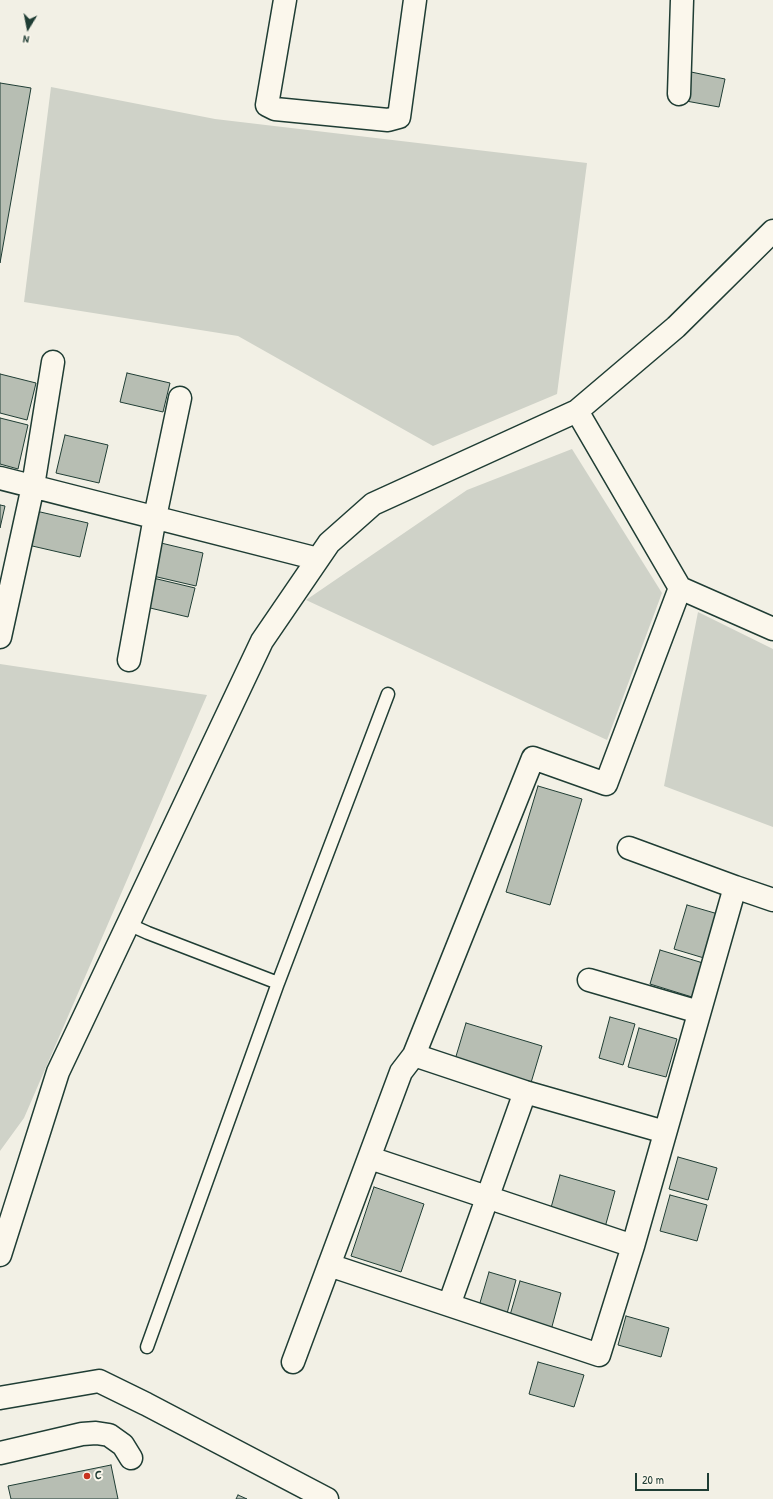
<!DOCTYPE html>
<style>
body{margin:0}
#map{position:relative;width:773px;height:1499px;overflow:hidden;background:#f2f0e5;font-family:"Patrick Hand",sans-serif}
canvas{display:block}
.north{position:absolute;left:8px;top:8px;width:40px;height:40px;-webkit-text-stroke:3px #fbf7ec;paint-order:stroke;rotate:190deg;font-size:11px;font-weight:700;line-height:16px;text-align:center;color:#1f3d34}
.north::after{content:'';display:block;margin:auto;width:14px;height:18px;background:#1f3d34;clip-path:polygon(50% 0,100% 100%,50% 72%,0 100%)}
.scale{position:absolute;left:635px;top:1473px;width:74px;height:18px;box-sizing:border-box;border:2px solid #1f3d34;border-top:0;padding-left:5px;font-size:12px;line-height:14px;white-space:nowrap;color:#1f3d34;-webkit-text-stroke:3px #fbf7ec;paint-order:stroke}
</style>
<div id="map">
<canvas width="773" height="1499"></canvas>
<div class="north">N</div>
<div class="scale">20 m</div>
</div>
<script>
const ctx = document.querySelector('canvas').getContext('2d');
ctx.lineJoin = 'round';
function fill(path, color) { ctx.fillStyle = color; ctx.fill(path, 'evenodd'); }
const shape = rows => new Path2D(rows.map(r => 'M' + r).join(''));
function trace(path, color, width, dash) { ctx.strokeStyle = color; ctx.lineWidth = width; ctx.lineCap = dash ? 'butt' : 'round'; ctx.setLineDash(dash || []); ctx.stroke(path); }
function write(font, color, halo, rows, align = 'center') {
  ctx.font = font + ' "Patrick Hand",sans-serif'; ctx.lineWidth = 4; ctx.setLineDash([]); ctx.textBaseline = 'middle'; ctx.strokeStyle = halo; ctx.fillStyle = color; for (const [text, x, y, turn = 0] of rows) {
    ctx.save(); ctx.translate(x, y); ctx.rotate((+turn || 0) * Math.PI / 180); ctx.textAlign = isNaN(turn) ? turn : align; if (halo) ctx.strokeText(text, 0, 0); ctx.fillText(text, 0, 0); ctx.restore();
  }
}
const green = shape([
 [51,87,215,119,587,163,557,394,433,446,238,336,24,302],
 [572,449,662,593,607,740,306,600,467,490],
 [698,612,773,649,773,827,664,786],
 [0,664,207,695,24,1118,0,1151]
]);
const building = shape([
 [691,72,725,79,719,107,686,101,691,72],
 [0,83,31,88,0,263,0,83],
 [127,373,170,383,163,412,120,402,127,373],
 [0,374,36,383,27,420,0,413,0,374],
 [0,418,28,425,18,469,0,464,0,418],
 [65,435,108,445,99,483,56,473,65,435],
 [0,505,5,506,0,528,0,505],
 [36,511,88,523,80,557,28,545,36,511],
 [161,543,203,553,196,586,153,576,161,543],
 [153,578,195,588,188,617,146,607,153,578],
 [538,786,582,799,550,905,506,892,538,786],
 [687,905,718,914,704,958,674,949,687,905],
 [660,950,703,963,692,997,650,984,660,950],
 [610,1017,635,1024,623,1065,599,1058,610,1017],
 [466,1023,542,1046,530,1086,454,1063,466,1023],
 [639,1028,677,1039,666,1077,628,1067,639,1028],
 [678,1157,717,1168,708,1200,669,1189,678,1157],
 [560,1175,615,1191,604,1231,549,1215,560,1175],
 [374,1187,424,1204,401,1272,351,1256,374,1187],
 [670,1195,707,1205,697,1241,660,1231,670,1195],
 [489,1272,516,1280,505,1321,477,1313,489,1272],
 [520,1281,561,1293,550,1334,508,1322,520,1281],
 [626,1316,669,1328,661,1357,618,1345,626,1316],
 [538,1362,584,1375,574,1407,529,1394,538,1362],
 [111,1465,118,1499,11,1499,8,1486,111,1465],
 [238,1495,247,1499,236,1499,238,1495]
]);
const service = shape([
 [128,924,148,933,278,983,147,1347],
 [278,983,388,694]
]);
const minor = shape([
 [285,0,267,105,275,109,388,120,399,117,415,0],
 [679,94,682,0],
 [577,411,680,588,773,629],
 [0,478,318,559],
 [0,637,33,486,53,362],
 [129,660,155,517,180,398],
 [629,848,735,887],
 [589,980,699,1012],
 [414,1055,533,758,606,784,680,588],
 [370,1158,633,1246],
 [0,1255,58,1072,262,641,329,543,373,504,577,411,676,327,773,231],
 [329,1265,599,1355,633,1246,735,887,773,900],
 [449,1305,525,1092],
 [293,1362,401,1072,414,1055,525,1092,665,1132],
 [0,1398,99,1381,146,1404,327,1499],
 [0,1453,82,1434,96,1433,109,1435,123,1445,131,1458]
]);
const markers = [
 [87,1476,4,"#c8321e"]
];
const poiNames = [
 ["C",95,1476]
];
fill(green, '#cfd2c8');
fill(building, '#b7beb3');
trace(building, '#1f3d34', 1);
trace(service, '#1f3d34', 15);
trace(minor, '#1f3d34', 25);
trace(service, '#fbf7ec', 12);
trace(minor, '#fbf7ec', 22);
for (const [x, y, r, color] of markers) { const dot = new Path2D(); dot.arc(x, y, r, 0, 2 * Math.PI); ctx.fillStyle = color; ctx.fill(dot); trace(dot, '#fbf7ec', 1.5); }
write('bold 12px', '#1f3d34', '#fbf7ec', poiNames, 'left');
</script>
